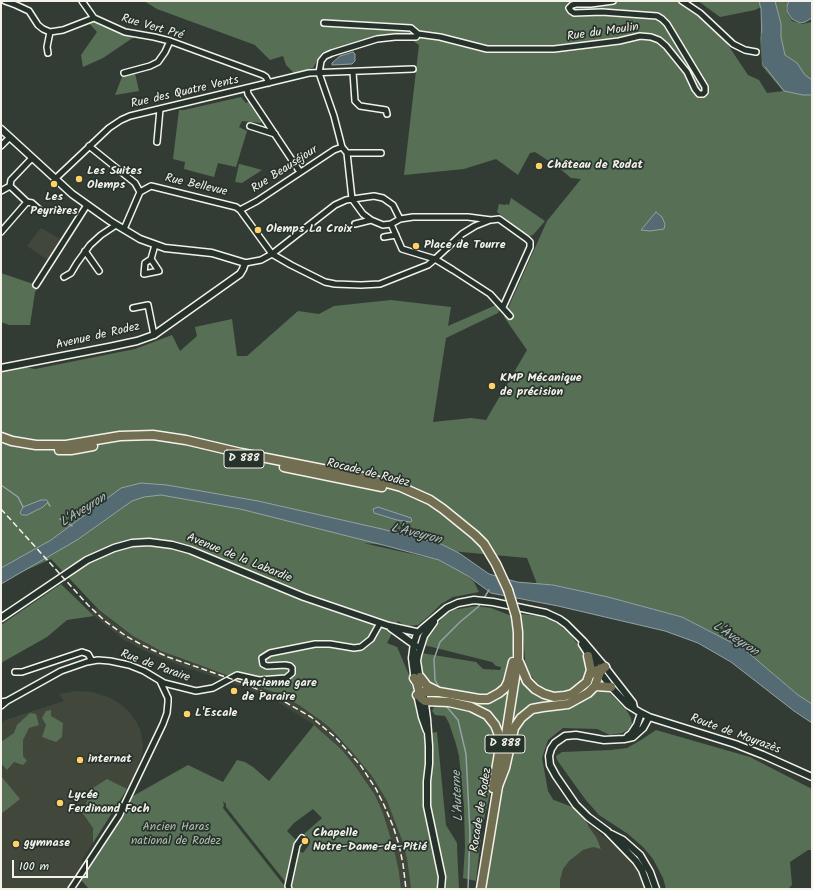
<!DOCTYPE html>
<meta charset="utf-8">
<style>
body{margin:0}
#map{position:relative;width:813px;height:890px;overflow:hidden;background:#333c34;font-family:Kalam,sans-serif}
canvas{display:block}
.frame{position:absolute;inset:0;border:2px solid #f4f1e8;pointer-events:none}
.scale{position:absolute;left:12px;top:860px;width:76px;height:18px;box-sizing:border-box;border:2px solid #f4f1e8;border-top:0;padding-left:5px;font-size:12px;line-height:14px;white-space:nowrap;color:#f4f1e8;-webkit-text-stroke:3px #26332d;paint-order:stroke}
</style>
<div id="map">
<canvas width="813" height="890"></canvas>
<div class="frame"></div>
<div class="scale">100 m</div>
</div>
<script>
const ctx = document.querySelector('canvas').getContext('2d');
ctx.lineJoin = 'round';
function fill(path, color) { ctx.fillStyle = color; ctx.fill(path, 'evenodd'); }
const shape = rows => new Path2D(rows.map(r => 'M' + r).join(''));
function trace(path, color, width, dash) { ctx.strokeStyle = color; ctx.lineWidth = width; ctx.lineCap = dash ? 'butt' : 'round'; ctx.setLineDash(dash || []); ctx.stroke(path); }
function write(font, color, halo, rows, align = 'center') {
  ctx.font = font + ' Kalam,sans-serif'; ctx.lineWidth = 3.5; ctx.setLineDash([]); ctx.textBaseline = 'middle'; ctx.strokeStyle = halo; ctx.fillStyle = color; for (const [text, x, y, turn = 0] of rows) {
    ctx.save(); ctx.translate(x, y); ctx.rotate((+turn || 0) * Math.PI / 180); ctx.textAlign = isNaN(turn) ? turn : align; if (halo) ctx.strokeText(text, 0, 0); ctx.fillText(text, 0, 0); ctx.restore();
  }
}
const built = shape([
 [41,228,64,241,51,262,27,246],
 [96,608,116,624,147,644,180,659,227,674,221,679,181,666,143,650,124,640,91,613],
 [236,678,276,693,299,705,330,728,352,752,372,776,387,801,395,820,402,840,407,859,411,889,401,889,399,872,394,849,383,813,375,795,355,766,342,750,314,725,275,700,230,682],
 [76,691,92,692,108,697,122,705,130,713,137,723,141,732,143,746,141,757,134,778,82,860,83,865,67,889,1,889,1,724,5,720,64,701,59,694],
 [554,800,572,807,586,822,623,853,640,875,644,889,554,889]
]);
const green = shape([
 [144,1,682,1,722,36,748,75,759,80,767,93,783,91,762,66,760,39,764,1,785,1,785,3,786,1,789,1,786,8,787,12,792,21,802,24,812,22,812,704,798,695,744,649,682,617,608,597,553,585,537,584,527,558,363,543,439,560,466,575,474,582,479,592,453,597,441,604,429,616,418,625,409,626,402,624,398,621,387,643,397,647,410,677,419,712,423,735,437,732,446,825,457,843,457,847,459,889,411,889,407,859,402,840,387,801,372,776,352,752,330,728,320,720,299,705,276,693,161,651,133,636,99,610,51,559,13,576,1,579,1,363,35,369,135,349,172,335,180,351,197,336,195,327,232,319,237,356,247,356,298,311,319,314,334,306,391,300,451,307,448,326,496,305,500,309,498,313,446,338,433,422,471,418,486,420,527,350,504,317,547,221,581,179,571,178,558,167,535,152,530,153,518,175,496,159,464,169,404,175,419,45,412,40,386,41,322,52,313,68,294,73,286,65,283,56,270,60,255,45,157,9],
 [698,1,758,1,761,7,755,10,720,17],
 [92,22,98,22,122,34,134,37,103,58,83,67,81,55,97,32,89,23],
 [135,73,139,91,115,95,122,77],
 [241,97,246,103,250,101,262,119,261,123,242,121,239,127,247,131,236,167,218,163,214,177,184,169,185,162,173,159,179,110,184,110],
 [239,164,240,164,262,170,242,183,235,182],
 [511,198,545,221,533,235,528,236,497,212,499,204,505,205,506,204,509,205],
 [1,273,39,286,35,292,30,325,9,325,1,322],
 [61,584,94,616,67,620,47,637,1,663,1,625],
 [476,606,491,608,512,616,514,637,512,660,503,685,486,697,436,688,427,685,422,672,420,662,421,653,476,662,483,669,500,670,501,667,496,666,492,662,424,645,428,636,443,617,453,610],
 [521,614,538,616,550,619,558,624,570,634,582,650,588,666,585,678,571,691,554,693,538,688,540,686,526,670],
 [520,673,526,683,559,698,597,673,591,686,577,698,544,704,511,727],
 [510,684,503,736,498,726,466,703,426,696,426,693,479,702],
 [607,690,627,711,631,718,632,724,628,730,622,733,610,735,597,729,563,728,548,740,542,758,548,791,554,801,554,800,572,807,588,824,588,826,596,837,601,849,593,847,583,850,569,861,563,869,560,880,560,889,485,889,497,810,514,736,520,723,531,714,539,712,553,710,567,710,593,693],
 [439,705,469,710,481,715,489,722,496,733,497,745,492,785,482,828,476,881,463,878,465,847,464,806,459,756,456,744,449,723,445,716,435,715,432,711,434,707],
 [51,710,51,716,63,723,62,737,56,742,42,737,46,725,42,718,46,711],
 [30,713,36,714,39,725,29,728,23,740,23,756,27,761,23,765,14,762,7,770,1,763,1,742,14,733,17,725],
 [314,725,342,750,355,766,375,795,383,813,394,849,399,872,401,889,291,889,290,881,298,852,299,851,303,853,309,845,310,840,304,834,322,818,313,809,294,823,287,831,296,840,287,884,226,807,226,804,223,801,224,805,223,808,287,889,89,889,81,880,125,814,133,796,188,765,223,782,237,760,245,762,253,767,269,781],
 [656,730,750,757,812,789,812,850,808,850,790,862,792,885,788,889,666,889,663,878,653,859,643,847,628,834,599,815,585,799,557,760,556,756,562,752,611,750,627,748,641,740],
 [1,776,20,799,1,814],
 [107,779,127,789,93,843,93,828,82,812,93,788]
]);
const water = shape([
 [759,1,775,1,781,24,781,37,785,55,797,63,805,75,812,80,812,95,803,95,784,91,763,64,764,57,766,57,766,44,762,41,761,9,759,1],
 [789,1,812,1,812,18,805,22,800,23,792,19,787,11,787,6,789,1],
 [353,52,355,54,355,61,352,64,332,65,332,63,340,56,353,52],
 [656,212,662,217,665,224,664,229,650,231,641,230,656,212],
 [141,483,167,485,258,501,382,529,441,544,459,553,489,574,517,582,553,585,608,597,682,617,744,649,798,695,812,704,812,723,794,711,731,662,698,643,665,631,558,606,491,593,468,576,439,560,383,545,240,509,161,495,144,497,132,501,77,540,1,584,1,568,51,540,121,488,141,483],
 [41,500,47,500,48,502,43,507,27,515,22,515,20,513,23,507,41,500],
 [378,507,411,518,412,521,410,522,397,520,374,513,373,509,378,507]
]);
const stream = shape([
 [1,485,18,497,23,507],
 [48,503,50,506],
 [60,519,72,526],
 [484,598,489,590],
 [440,689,435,680,434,659,440,642,460,622,478,607,481,603],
 [447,707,458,720,466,754,470,833,468,889]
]);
const canal = shape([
 [764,35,765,60,766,64]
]);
const minor = shape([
 [5,1,16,5,29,11,38,25,43,29,50,32,63,30,94,18,125,32,154,37,170,41,263,75,266,77,269,83],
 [82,1,94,18],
 [682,1,700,13,733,44,745,50,756,52],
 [324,23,411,28,418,34],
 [418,34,440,37,487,49,554,49,619,41,640,36,651,37,659,40,666,46,687,72,695,89,699,94,703,94,705,92,705,87,667,24,662,19,657,16,602,12,574,13,571,11,569,8,572,5,576,4,591,4,613,1],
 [48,53,47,47,50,32],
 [353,72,355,101,360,106,386,110,387,114],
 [124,73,150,66,158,62,165,52,170,41],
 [247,88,248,94,300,172],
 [250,126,275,134],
 [157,142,160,109],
 [1,146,10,137],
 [89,146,135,183,140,192],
 [347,153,381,153],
 [55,179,109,128,121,120,130,116,309,73,413,69],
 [1,191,10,186,11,180,32,158],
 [352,199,363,214,371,220,383,225,391,224,400,219,413,217,468,217,491,220,499,219,527,239,530,242,530,247,503,307],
 [352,199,347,153,342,147,334,116,319,73,321,61,325,56,332,53,377,39,395,37,416,37,418,34],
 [27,202,32,203,41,211],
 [240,210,257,201,334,150,342,147],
 [355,224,371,220],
 [391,224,402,249,435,259,462,234,475,226,490,220],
 [124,229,140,192,151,186,236,207,240,210,272,254,291,265,325,282,335,284,361,285,380,284,428,265,435,259,453,270,490,294,510,316],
 [1,232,27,202,10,186],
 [384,237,396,235],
 [85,251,99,271],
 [151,259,145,263,144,274,159,271,151,259,155,245],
 [245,263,261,260,272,254,335,205,346,200,374,196,383,198,393,205,400,219],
 [64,277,71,273,77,263,90,245,101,235,116,225],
 [36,285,87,205],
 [133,308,148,305,154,335],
 [15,672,22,672,82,652,88,654,92,661],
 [7,701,61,671,87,662,98,660,110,661,129,665,144,671,164,683,196,691,213,688,237,675,259,680,286,678,292,673,292,668,290,666,285,665,267,666,263,664,262,658,270,653,315,644,330,644,354,648,361,647,371,639,380,623],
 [1,702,7,701,1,706],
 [71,889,119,816,163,724,167,713,168,702,168,698,160,681],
 [289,889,288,886,297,845,302,838]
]);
const tertiary = shape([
 [1,129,72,194,110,221,140,239,165,248,212,253,245,263,243,269,240,274,154,335,137,341,109,347,1,368],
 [1,618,87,560,114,548,132,543,149,542,172,545,190,550,304,597,389,626,416,632,417,634],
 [391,628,416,646],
 [582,644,600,672,611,687,628,705,641,713,649,717,735,744,763,755,812,777],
 [420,680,417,661,418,655,424,636,434,622],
 [415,681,412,658,414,643,417,634,422,629,447,608,458,603,474,600,493,602,546,613,559,619,566,624,583,641,605,667,633,703,634,708],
 [417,694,422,717,427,731],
 [424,697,427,719,429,746,429,764,427,781,427,806,442,877,441,889],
 [628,736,631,734,637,725,641,713],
 [611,834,623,840,640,855,650,872,656,889],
 [649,889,642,870,636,861,607,831,588,817,576,805,556,776,550,765,549,756,551,749,555,743,565,736,576,735,604,740,624,739,633,737,643,728,649,717]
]);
const primary = shape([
 [414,678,417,682,421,698,425,701,449,702,471,707,487,715,495,725,499,735,500,747,493,788],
 [595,686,611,687],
 [481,889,498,786,505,768,514,728,521,718,532,709,543,707,568,704,588,693,595,686,600,672,605,667]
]);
const trunk = shape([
 [1,437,12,441,36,445,66,445,120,436,153,435,186,440,241,453,368,478,401,487,430,500,443,509,475,535,484,544,496,564,508,590],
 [59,450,71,450,93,446],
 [284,467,382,487],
 [519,662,527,681,535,689,544,694,554,697,565,696,572,694,587,682,591,670,588,656],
 [589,676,595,671,605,667],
 [420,677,427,686,437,691],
 [417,695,423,692,439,692,479,699,488,699,499,693,505,688,508,682,513,662],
 [498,786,518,658,518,632,516,616]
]);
const rail = shape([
 [1,509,88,605,105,621,126,636,144,646,168,657,243,683,280,699,311,717,335,737,361,766,376,789,384,805,393,826,399,845,403,864,406,889]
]);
const trunkBridge = shape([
 [508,590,516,616]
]);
const markers = [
 [539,166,4,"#ffd166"],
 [79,179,4,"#ffd166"],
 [54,184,4,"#ffd166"],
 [258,230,4,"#ffd166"],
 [416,246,4,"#ffd166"],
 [492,386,4,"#ffd166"],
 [234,691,4,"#ffd166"],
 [187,714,4,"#ffd166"],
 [80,760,4,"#ffd166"],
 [60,803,4,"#ffd166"],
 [305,841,4,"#ffd166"],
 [16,844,4,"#ffd166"]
];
const shields = [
 [244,459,40],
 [505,744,40]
];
const shieldNames = [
 ["D 888",244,459],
 ["D 888",505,744]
];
const streetNames = [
 ["Rue Vert Pré",152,28,16],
 ["Rue du Moulin",603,33,-8],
 ["Rue des Quatre Vents",185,93,-13],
 ["Rue Beauséjour",285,170,-33],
 ["Rue Bellevue",196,186,13],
 ["Avenue de Rodez",98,337,-13],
 ["Rocade de Rodez",368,474,14],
 ["Avenue de la Labardie",239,559,22],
 ["Rue de Paraire",155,667,20],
 ["Route de Moyrazès",735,735,20],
 ["Rocade de Rodez",482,810,-81]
];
const poiNames = [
 ["Château de Rodat",547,166],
 ["Les Suites",87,172],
 ["Olemps",87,186],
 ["Les",54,198,"center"],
 ["Peyrières",54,212,"center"],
 ["Olemps La Croix",266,230],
 ["Place de Tourre",424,246],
 ["KMP Mécanique",500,379],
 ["de précision",500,393],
 ["Ancienne gare",242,684],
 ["de Paraire",242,698],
 ["L'Escale",195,714],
 ["internat",88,760],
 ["Lycée",68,796],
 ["Ferdinand Foch",68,810],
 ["Chapelle",313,834],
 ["Notre-Dame-de-Pitié",313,848],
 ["gymnase",24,844]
];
const parkNames = [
 ["Ancien Haras",176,828],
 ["national de Rodez",176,842]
];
const waterNames = [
 ["L'Aveyron",84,511,-32],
 ["L'Aveyron",416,535,14],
 ["L'Aveyron",735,640,33],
 ["L'Auterne",459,796,-93]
];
fill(built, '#42473c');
fill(green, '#576f55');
fill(water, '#556b74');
trace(water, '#95a1a2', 1);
trace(stream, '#95a1a2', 1.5);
trace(canal, '#556b74', 5.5);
trace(minor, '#f4f1e8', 8);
trace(tertiary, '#f4f1e8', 9);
trace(primary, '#f4f1e8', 11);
trace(trunk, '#f4f1e8', 11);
trace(minor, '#26332d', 5);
trace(tertiary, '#26332d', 6);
trace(primary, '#726e52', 8);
trace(trunk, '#726e52', 8);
trace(rail, '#f4f1e8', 1.5, [6, 3]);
trace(trunkBridge, '#f4f1e8', 11, []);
trace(trunkBridge, '#726e52', 8);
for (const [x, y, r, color] of markers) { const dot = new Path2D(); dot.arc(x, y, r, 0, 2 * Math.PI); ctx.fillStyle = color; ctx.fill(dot); trace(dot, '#26332d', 1.5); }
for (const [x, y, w] of shields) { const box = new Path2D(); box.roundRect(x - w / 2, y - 9, w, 18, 3); ctx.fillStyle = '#26332d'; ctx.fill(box); trace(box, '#f4f1e8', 1); }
write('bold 11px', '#f4f1e8', null, shieldNames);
write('12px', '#f4f1e8', '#26332d', streetNames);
write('bold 12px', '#f4f1e8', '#26332d', poiNames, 'left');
write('12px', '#b5bdad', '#26332d', parkNames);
write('italic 13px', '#b4bbba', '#26332d', waterNames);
</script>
